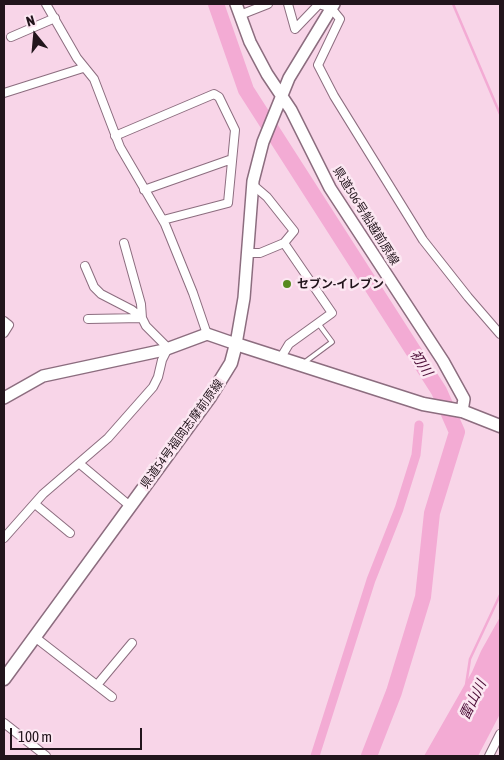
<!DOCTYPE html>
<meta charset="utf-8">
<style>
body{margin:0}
#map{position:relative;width:504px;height:760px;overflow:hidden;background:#f8d5e8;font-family:"Asap Condensed",sans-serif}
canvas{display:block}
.frame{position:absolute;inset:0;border:5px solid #22151c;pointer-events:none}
.north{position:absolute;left:10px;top:10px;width:50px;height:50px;-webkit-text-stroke:4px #fce7f2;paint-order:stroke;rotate:343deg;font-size:14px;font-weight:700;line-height:20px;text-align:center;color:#22151c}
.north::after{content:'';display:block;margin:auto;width:18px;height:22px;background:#22151c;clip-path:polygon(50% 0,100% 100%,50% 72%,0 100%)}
.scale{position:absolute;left:10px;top:728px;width:132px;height:22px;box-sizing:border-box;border:2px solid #22151c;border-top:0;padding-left:6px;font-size:15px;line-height:18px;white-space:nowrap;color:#22151c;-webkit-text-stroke:4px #fce7f2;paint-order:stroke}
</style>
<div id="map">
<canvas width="504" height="760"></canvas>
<div class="frame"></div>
<div class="north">N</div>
<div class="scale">100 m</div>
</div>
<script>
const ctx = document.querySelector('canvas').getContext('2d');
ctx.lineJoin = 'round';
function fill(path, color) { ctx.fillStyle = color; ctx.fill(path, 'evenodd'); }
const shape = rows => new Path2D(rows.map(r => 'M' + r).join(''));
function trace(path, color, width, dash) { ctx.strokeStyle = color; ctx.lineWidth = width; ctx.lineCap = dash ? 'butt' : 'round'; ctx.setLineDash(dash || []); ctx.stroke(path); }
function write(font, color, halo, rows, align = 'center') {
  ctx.font = font + ' "Asap Condensed","Noto Sans JP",sans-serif'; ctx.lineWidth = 5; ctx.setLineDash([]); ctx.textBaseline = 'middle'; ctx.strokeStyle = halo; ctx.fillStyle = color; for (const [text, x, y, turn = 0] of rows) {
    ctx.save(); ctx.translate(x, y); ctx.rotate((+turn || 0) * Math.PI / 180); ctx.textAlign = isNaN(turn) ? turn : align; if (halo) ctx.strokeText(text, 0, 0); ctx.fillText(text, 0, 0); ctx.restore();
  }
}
const water = shape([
 [500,617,500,714,478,756,424,756,472,672,481,651]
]);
const stream = shape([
 [453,4,500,114],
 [466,685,470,659,500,595]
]);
const canal = shape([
 [315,756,371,580,399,509,416,455,419,425]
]);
const river = shape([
 [216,4,246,90,439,391,457,432,432,513,423,597,394,692,369,756]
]);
const lane = shape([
 [305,362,332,342,318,323]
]);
const street = shape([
 [46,4,77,58,94,79,120,147,165,224,193,293,207,334],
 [288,4,295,29,319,4],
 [319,4,331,8,340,19,318,65,334,96,423,240,468,297,500,334],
 [240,15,268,4],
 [11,37,55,18],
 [4,93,83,68],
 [115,136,214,94,219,97,235,130,228,203,163,220],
 [253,185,267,197,294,231,284,243],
 [144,190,232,159],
 [248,253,260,253,284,243,332,313,289,344,280,359],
 [85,266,94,287,101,294,132,310,142,318],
 [88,319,142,318],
 [4,321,9,325,4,333],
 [80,464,130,506],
 [35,504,70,533],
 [4,538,43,494,108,438,153,387,158,377,162,360,168,348,146,326,142,318,141,304,124,243],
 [36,638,112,697],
 [97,685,132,643],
 [4,723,46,756],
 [489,756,500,734]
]);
const secondary = shape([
 [236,4,250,42,267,74,291,110,330,188,443,361,464,399,462,411],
 [4,398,43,376,164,350,207,334,236,344,244,298,253,181,263,142,289,78,334,4]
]);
const primary = shape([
 [4,679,210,397,231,363,236,344,423,404,462,411,500,426]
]);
const markers = [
 [287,284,5,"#57891e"]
];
const streetNames = [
 ["県道506号船越前原線",366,216,58],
 ["県道54号福岡志摩前原線",182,434,-54]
];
const poiNames = [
 ["セブン-イレブン",297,284]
];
const waterNames = [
 ["初川",421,363,57],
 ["雷山川",473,700,-64]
];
fill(water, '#f3abd4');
trace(stream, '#f3abd4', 2.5);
trace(canal, '#f3abd4', 9);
trace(river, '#f3abd4', 16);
trace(lane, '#8c6d7f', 6);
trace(street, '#8c6d7f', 10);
trace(secondary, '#8c6d7f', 14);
trace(primary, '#8c6d7f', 15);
trace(lane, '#fff', 4);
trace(street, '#fff', 8);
trace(secondary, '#fff', 11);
trace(primary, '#fff', 12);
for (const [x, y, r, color] of markers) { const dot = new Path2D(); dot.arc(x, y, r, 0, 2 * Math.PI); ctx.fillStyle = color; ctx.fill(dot); trace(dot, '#fce7f2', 2); }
write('12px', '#22151c', '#fce7f2', streetNames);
write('bold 12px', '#22151c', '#fce7f2', poiNames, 'left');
write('italic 14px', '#4c0e37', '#fce7f2', waterNames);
</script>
